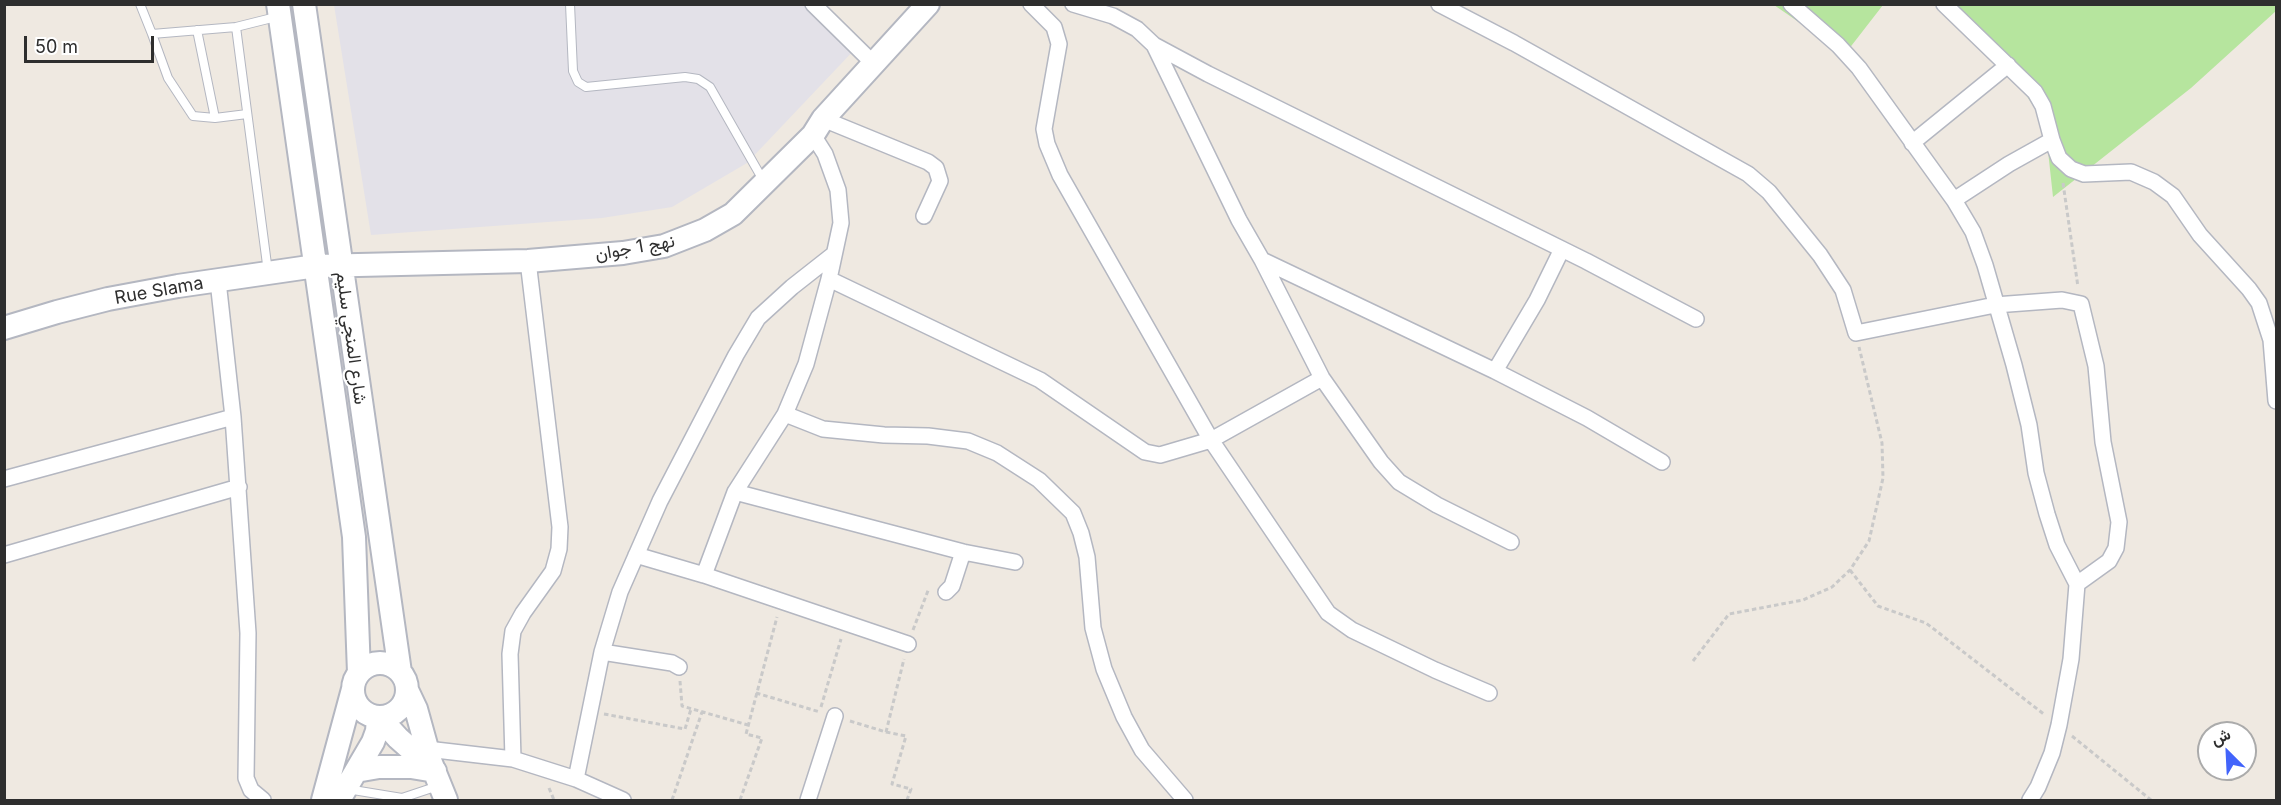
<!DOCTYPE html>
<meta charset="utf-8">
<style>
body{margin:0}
#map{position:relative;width:2281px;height:805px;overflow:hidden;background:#efe9e1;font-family:Inter,Vazirmatn,sans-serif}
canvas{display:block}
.frame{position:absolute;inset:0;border:6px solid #2e2e2e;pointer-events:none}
.north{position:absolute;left:2197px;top:721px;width:60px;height:60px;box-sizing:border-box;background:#fff;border:2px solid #ababab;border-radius:50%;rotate:336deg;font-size:16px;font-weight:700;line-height:24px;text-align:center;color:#2e2e2e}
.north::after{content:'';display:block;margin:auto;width:21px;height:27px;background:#4264fb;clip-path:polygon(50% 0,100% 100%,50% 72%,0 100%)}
.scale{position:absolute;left:24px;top:36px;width:130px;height:27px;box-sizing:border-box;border:3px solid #2e2e2e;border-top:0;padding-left:8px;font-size:18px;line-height:21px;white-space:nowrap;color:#2e2e2e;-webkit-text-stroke:4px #fff;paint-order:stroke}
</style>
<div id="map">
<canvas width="2281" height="805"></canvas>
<div class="frame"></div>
<div class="north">ش</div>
<div class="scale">50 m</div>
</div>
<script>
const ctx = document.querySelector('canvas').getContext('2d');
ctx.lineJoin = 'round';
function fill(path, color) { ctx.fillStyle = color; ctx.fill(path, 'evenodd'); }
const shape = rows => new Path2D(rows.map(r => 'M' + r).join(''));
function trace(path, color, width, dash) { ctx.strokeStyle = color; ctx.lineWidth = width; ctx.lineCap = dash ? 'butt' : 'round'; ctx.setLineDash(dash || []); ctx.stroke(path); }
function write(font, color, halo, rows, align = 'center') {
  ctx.font = font + ' Inter,Vazirmatn,sans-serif'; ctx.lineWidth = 4.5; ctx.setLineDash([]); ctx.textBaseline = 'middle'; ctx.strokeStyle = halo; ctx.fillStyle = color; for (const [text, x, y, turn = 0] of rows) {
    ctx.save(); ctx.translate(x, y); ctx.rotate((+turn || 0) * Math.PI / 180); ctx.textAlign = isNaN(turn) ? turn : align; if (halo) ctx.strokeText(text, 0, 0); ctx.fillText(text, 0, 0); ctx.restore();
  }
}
const industrial = shape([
 [334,5,809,5,857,47,747,163,672,207,602,218,371,235]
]);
const green = shape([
 [2276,4,2276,11,2191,88,2053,197,2045,123,1999,55,1939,5],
 [1774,5,1883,5,1845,54]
]);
const path = shape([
 [2063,183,2078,287],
 [1850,570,1878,606,1926,623,2045,715],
 [913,630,929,588],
 [1693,661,1729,614,1803,600,1832,587,1850,570,1869,541,1883,478,1882,443,1859,347],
 [680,681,682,706,748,725],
 [756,693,820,712],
 [821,707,841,639],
 [604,714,685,729,691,709],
 [850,721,886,732,904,659],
 [886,732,906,736,892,784,911,789,907,800],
 [2072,736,2151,800],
 [549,788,554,800],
 [672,800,702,712],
 [740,800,762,738,746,734,777,617]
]);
const lane = shape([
 [140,4,152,34],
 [570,4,573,71,578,82,586,87,685,77,698,79,710,87,763,180],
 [236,27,152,34,168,78,193,116,215,118,247,114],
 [197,30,215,118],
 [268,272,236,27,276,17],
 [347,789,402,798,438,786]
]);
const street = shape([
 [813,4,873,63],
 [1031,4,1054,27,1059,44,1044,129,1047,144,1060,175,1211,440,1328,613,1352,630,1435,670,1489,693],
 [1073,4,1113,16,1137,29,1154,45,1239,220,1262,260,1495,371,1587,418,1662,462],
 [1439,4,1514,43,1748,174,1769,192,1820,255,1843,290,1856,333,1995,305,2062,300,2081,304,2096,366,2103,442,2119,522,2116,548,2109,561,2077,584],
 [1791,4,1838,45,1859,68,1954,200,1973,232,1985,265,2014,365,2029,425,2036,473,2047,514,2057,545,2077,584,2071,659,2059,725,2052,753,2038,787,2030,800],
 [1944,4,2035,92,2043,106,2052,140,2059,158,2071,169,2084,174,2131,172,2154,182,2173,196,2200,235,2249,289,2259,303,2271,340,2276,401],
 [1154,45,1208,74,1586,261,1696,319],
 [823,119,928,162,936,168,940,181,924,216],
 [813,135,825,154,838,190,841,223,829,279,1040,380,1145,452,1160,455,1211,440,1322,378],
 [1912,143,2008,65],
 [1954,200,2009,164,2052,140],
 [1262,260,1322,378,1381,462,1399,482,1437,505,1511,542],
 [1495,371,1537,300,1562,249],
 [785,414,823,429,884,435,928,436,968,441,997,453,1039,480,1073,513,1081,533,1087,557,1093,628,1104,669,1124,717,1142,750,1185,800],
 [233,417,248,633,246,778,251,790,263,800],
 [4,479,233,417,218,281],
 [735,492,963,552,1015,562],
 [4,555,239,487],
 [636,555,704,575,908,644],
 [704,575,735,492,785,414,806,364,829,279],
 [946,592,952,586,963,552],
 [602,652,672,663,679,667],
 [420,753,427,749,513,759,576,779,623,800],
 [513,759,510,654,513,631,523,613,553,571,559,549,560,527,528,261],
 [576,779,602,652,620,592,660,501,736,355,758,318,792,287,834,254],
 [808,800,835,716]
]);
const secondary = shape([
 [278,4,354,537,359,673],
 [304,4,400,672],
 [4,328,57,312,108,299,178,286,316,266,528,261,623,253,664,246,705,230,733,214,813,135,823,119,928,4],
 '353 690a27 27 0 1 1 54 0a27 27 0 1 1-54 0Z',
 [407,690,416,709,431,763,446,800],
 [383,717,388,727,398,738,416,754,431,763],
 [356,771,379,767,411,767,435,771],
 [323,800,353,689],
 [339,800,373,742,377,731,378,717]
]);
const streetNames = [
 ["نهج 1 جوان",635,248,-10],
 ["Rue Slama",159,291,-10],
 ["شارع المنجي سليم",351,338,82]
];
fill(industrial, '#e3e1e8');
fill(green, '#b6e59e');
trace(lane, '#b4b7c1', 10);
trace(street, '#b4b7c1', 18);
trace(secondary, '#b4b7c1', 26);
trace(path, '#c9c9c9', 3, [4.5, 3]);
trace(lane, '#fff', 8);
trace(street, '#fff', 15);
trace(secondary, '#fff', 22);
write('18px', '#2e2e2e', '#fff', streetNames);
</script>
